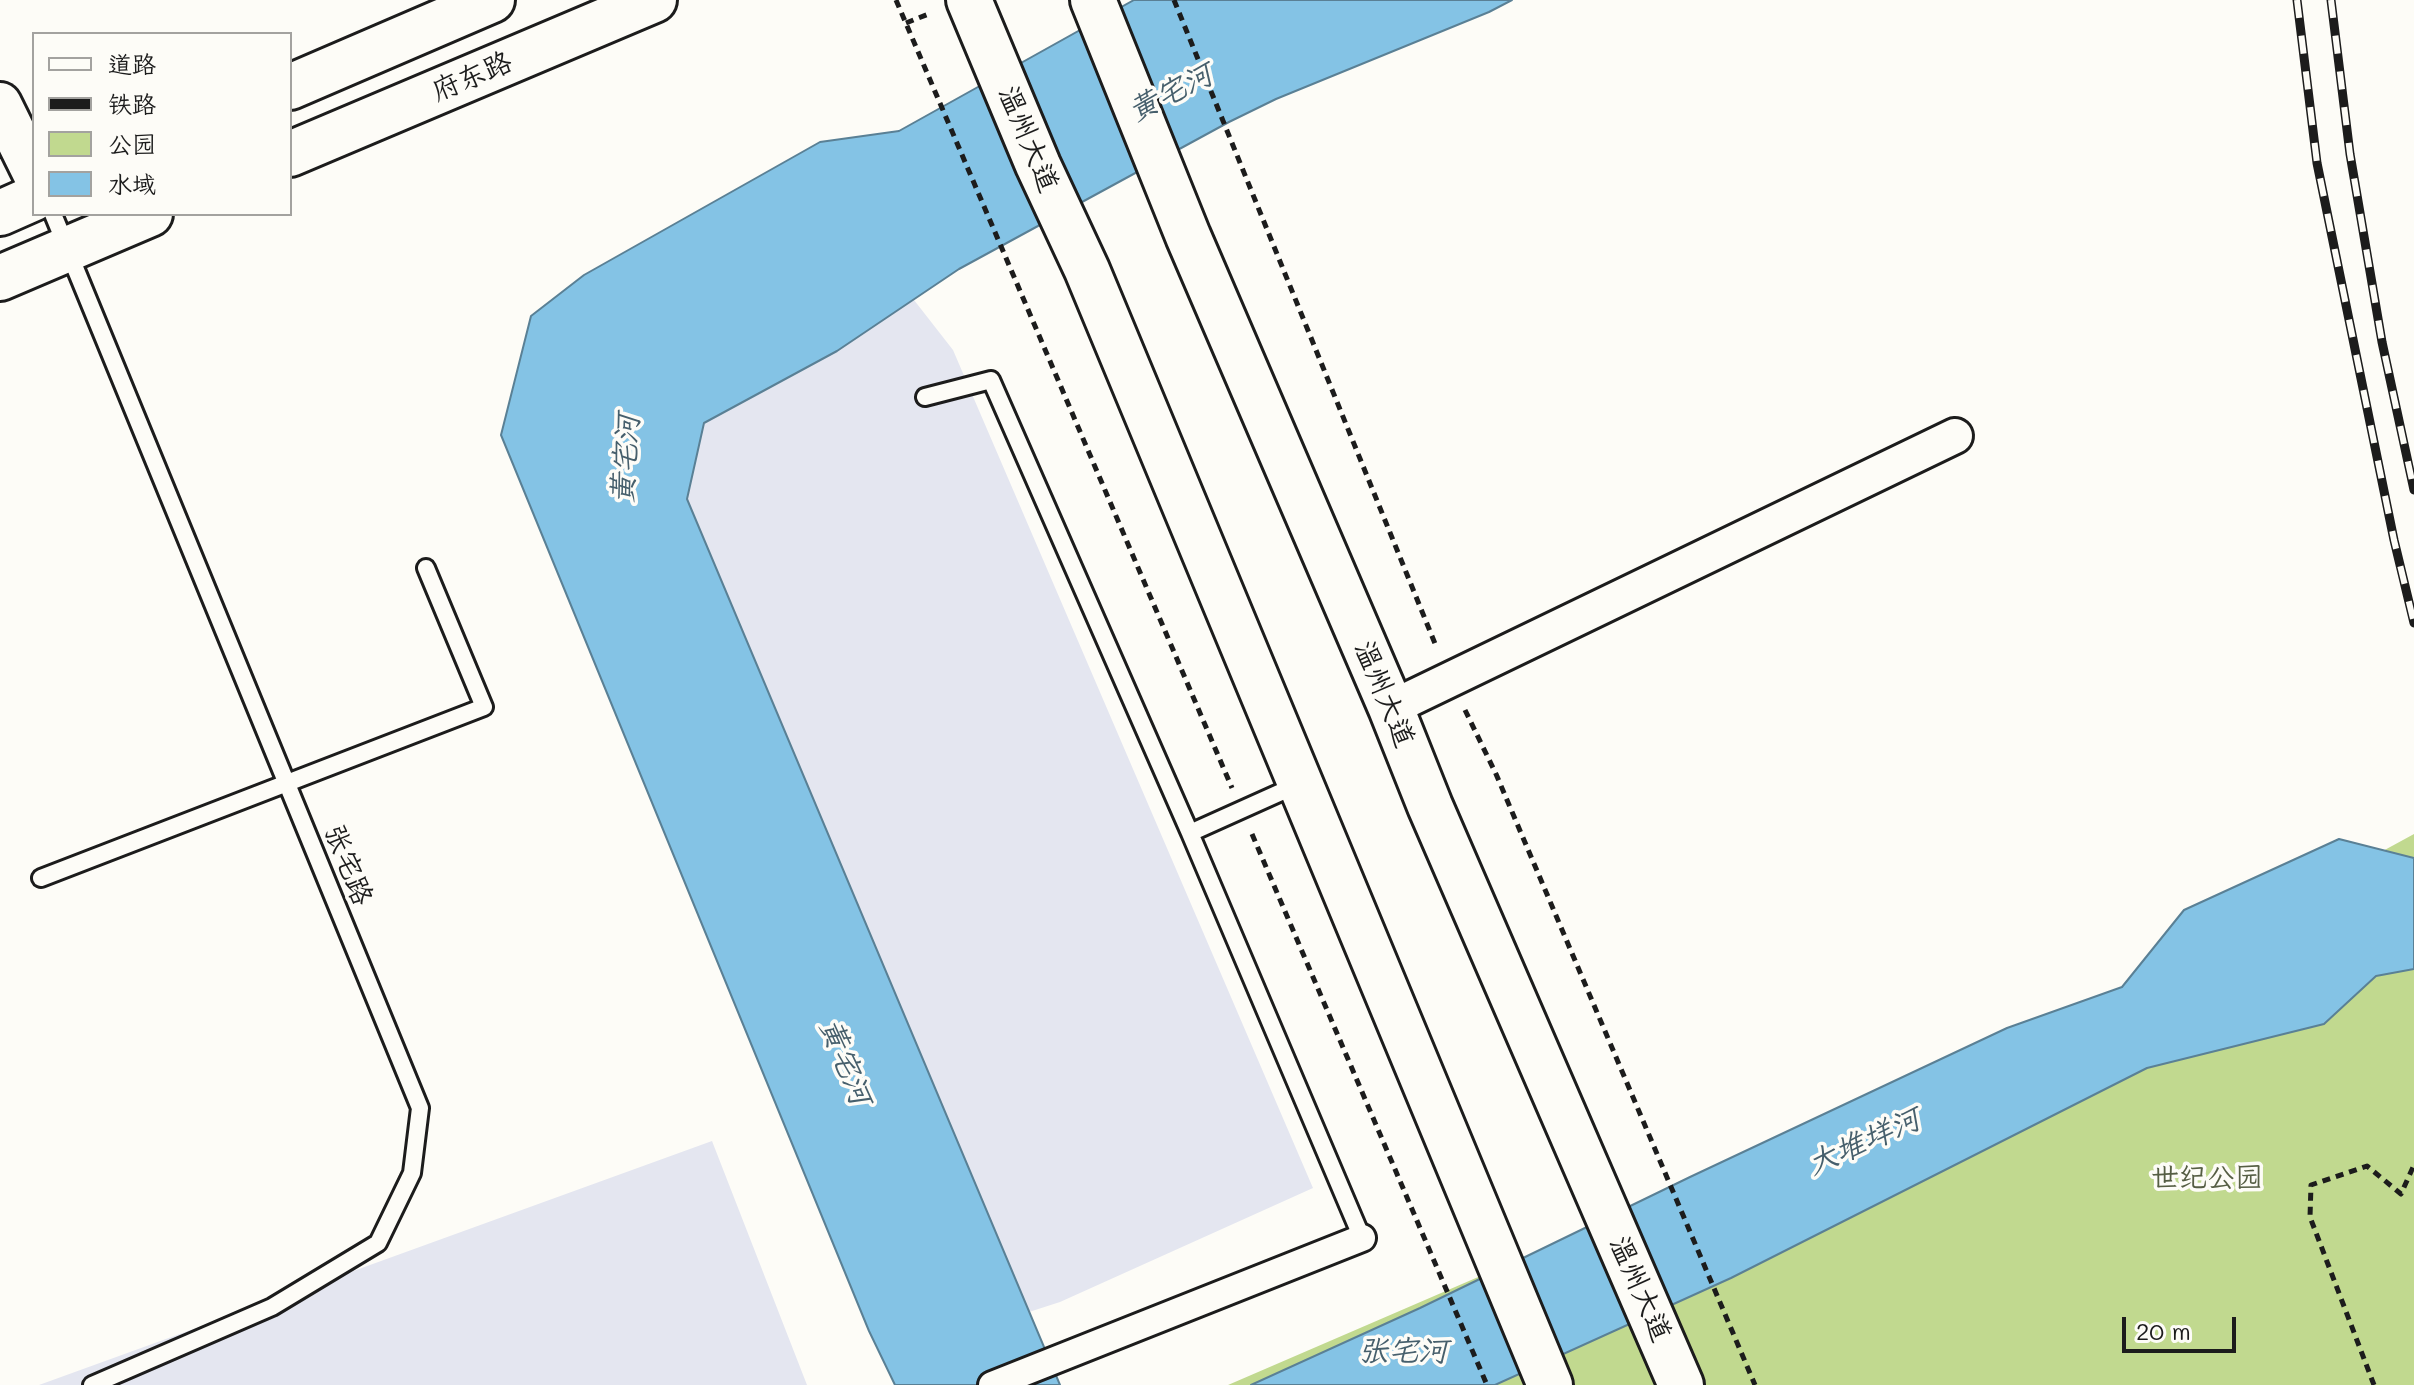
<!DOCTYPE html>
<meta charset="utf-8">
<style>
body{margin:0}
#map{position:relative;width:2414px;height:1385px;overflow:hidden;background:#fdfcf7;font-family:Mali,"LXGW WenKai TC",sans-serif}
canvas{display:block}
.legend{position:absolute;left:32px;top:32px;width:260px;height:184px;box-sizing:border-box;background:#fdfcf7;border:2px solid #a3a29f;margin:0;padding:10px 14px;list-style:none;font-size:24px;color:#1c1c1c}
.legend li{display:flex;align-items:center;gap:16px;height:40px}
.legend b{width:40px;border:2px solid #a3a29f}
.scale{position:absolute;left:2122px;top:1317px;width:114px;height:36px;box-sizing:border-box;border:4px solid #1c1c1c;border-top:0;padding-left:10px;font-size:24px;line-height:28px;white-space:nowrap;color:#1c1c1c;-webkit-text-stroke:6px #fdfcf7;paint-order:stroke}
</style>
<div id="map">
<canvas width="2414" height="1385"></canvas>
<ul class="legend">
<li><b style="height:10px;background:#fdfcf7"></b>道路</li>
<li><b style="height:10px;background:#1c1c1c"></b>铁路</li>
<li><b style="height:22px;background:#c1d98f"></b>公园</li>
<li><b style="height:22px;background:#84c3e5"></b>水域</li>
</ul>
<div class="scale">20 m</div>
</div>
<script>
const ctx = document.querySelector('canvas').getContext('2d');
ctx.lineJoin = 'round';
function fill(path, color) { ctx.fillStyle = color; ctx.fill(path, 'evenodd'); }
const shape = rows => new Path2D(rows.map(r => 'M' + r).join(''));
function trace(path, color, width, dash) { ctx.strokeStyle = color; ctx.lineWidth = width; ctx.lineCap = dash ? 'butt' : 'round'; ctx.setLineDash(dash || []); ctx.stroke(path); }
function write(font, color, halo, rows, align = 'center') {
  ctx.font = font + ' Mali,"LXGW WenKai TC",sans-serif'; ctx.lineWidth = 7; ctx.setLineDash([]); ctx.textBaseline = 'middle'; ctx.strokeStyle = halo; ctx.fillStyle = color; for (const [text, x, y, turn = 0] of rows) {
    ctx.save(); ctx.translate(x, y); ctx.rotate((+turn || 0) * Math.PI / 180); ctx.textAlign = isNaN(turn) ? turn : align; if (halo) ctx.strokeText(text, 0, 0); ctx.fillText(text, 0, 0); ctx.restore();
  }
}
const built = shape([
 [914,300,953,350,1313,1188,1060,1302,1029,1312,687,499,704,423,837,351],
 [712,1141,807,1385,39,1385]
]);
const green = shape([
 [2414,834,2414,1385,1228,1385,1784,1145,2181,961]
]);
const water = shape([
 [1134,0,1512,0,1489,12,1276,99,1229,122,959,269,837,351,704,423,687,499,1060,1385,895,1385,869,1331,501,435,531,316,584,275,820,142,899,131,1134,0],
 [2339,839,2414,858,2414,969,2376,976,2324,1024,2147,1068,1731,1278,1495,1385,1251,1385,1420,1308,1690,1177,2007,1028,2122,987,2184,910,2339,839]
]);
const path = shape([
 [896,0,1232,788],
 [1174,0,1436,646],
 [906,23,931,13],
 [1465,710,1496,774,1755,1385],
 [1252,834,1487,1385],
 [2374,1385,2310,1217,2311,1185,2367,1166,2401,1194,2414,1165]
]);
const service = shape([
 [53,214,420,1108,412,1173,378,1243,272,1307,92,1385],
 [925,397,991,380,1190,833],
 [1299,784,1190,833,1362,1238],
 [41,878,484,707,426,568]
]);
const pedestrian = shape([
 [992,1385,1362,1238]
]);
const minor = shape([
 [1391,708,1955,436]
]);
const tertiary = shape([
 [0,104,34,173]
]);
const secondary = shape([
 [290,87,492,0],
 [290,154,654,0],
 [0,213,34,198],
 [0,278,150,214]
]);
const primary = shape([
 [969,0,1038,165,1087,270,1550,1385],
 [1093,0,1188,236,1391,708,1430,806,1681,1385]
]);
const rail = shape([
 [2297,0,2317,163,2394,540,2414,623],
 [2331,0,2350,154,2382,342,2414,490]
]);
const streetNames = [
 ["府东路",472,77,-23],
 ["温州大道",1028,139,67],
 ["温州大道",1384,694,67],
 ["张宅路",348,865,68],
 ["温州大道",1640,1289,66]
];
const parkNames = [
 ["世纪公园",2207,1178]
];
const waterNames = [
 ["黄宅河",1171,93,-27],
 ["黄宅河",626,459,-86],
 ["黄宅河",845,1062,68],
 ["大堆垟河",1864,1142,-24],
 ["张宅河",1403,1352]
];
fill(built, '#e4e6f0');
fill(green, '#c1d98f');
fill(water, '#84c3e5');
trace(water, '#5a8095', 2);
trace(service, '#1c1c1c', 22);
trace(pedestrian, '#1c1c1c', 32);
trace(minor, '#1c1c1c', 40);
trace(tertiary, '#1c1c1c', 48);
trace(secondary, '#1c1c1c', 50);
trace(primary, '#1c1c1c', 50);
trace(path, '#1c1c1c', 5, [8, 6]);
trace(service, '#fdfcf7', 16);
trace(pedestrian, '#fdfcf7', 26);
trace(minor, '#fdfcf7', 34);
trace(tertiary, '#fdfcf7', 42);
trace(secondary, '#fdfcf7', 44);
trace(primary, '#fdfcf7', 44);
trace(rail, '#1c1c1c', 9);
trace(rail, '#fdfcf7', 6, [18]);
write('28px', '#1c1c1c', '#fdfcf7', streetNames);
write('28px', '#565e44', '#fdfcf7', parkNames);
write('italic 30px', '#465f6c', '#fdfcf7', waterNames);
</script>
